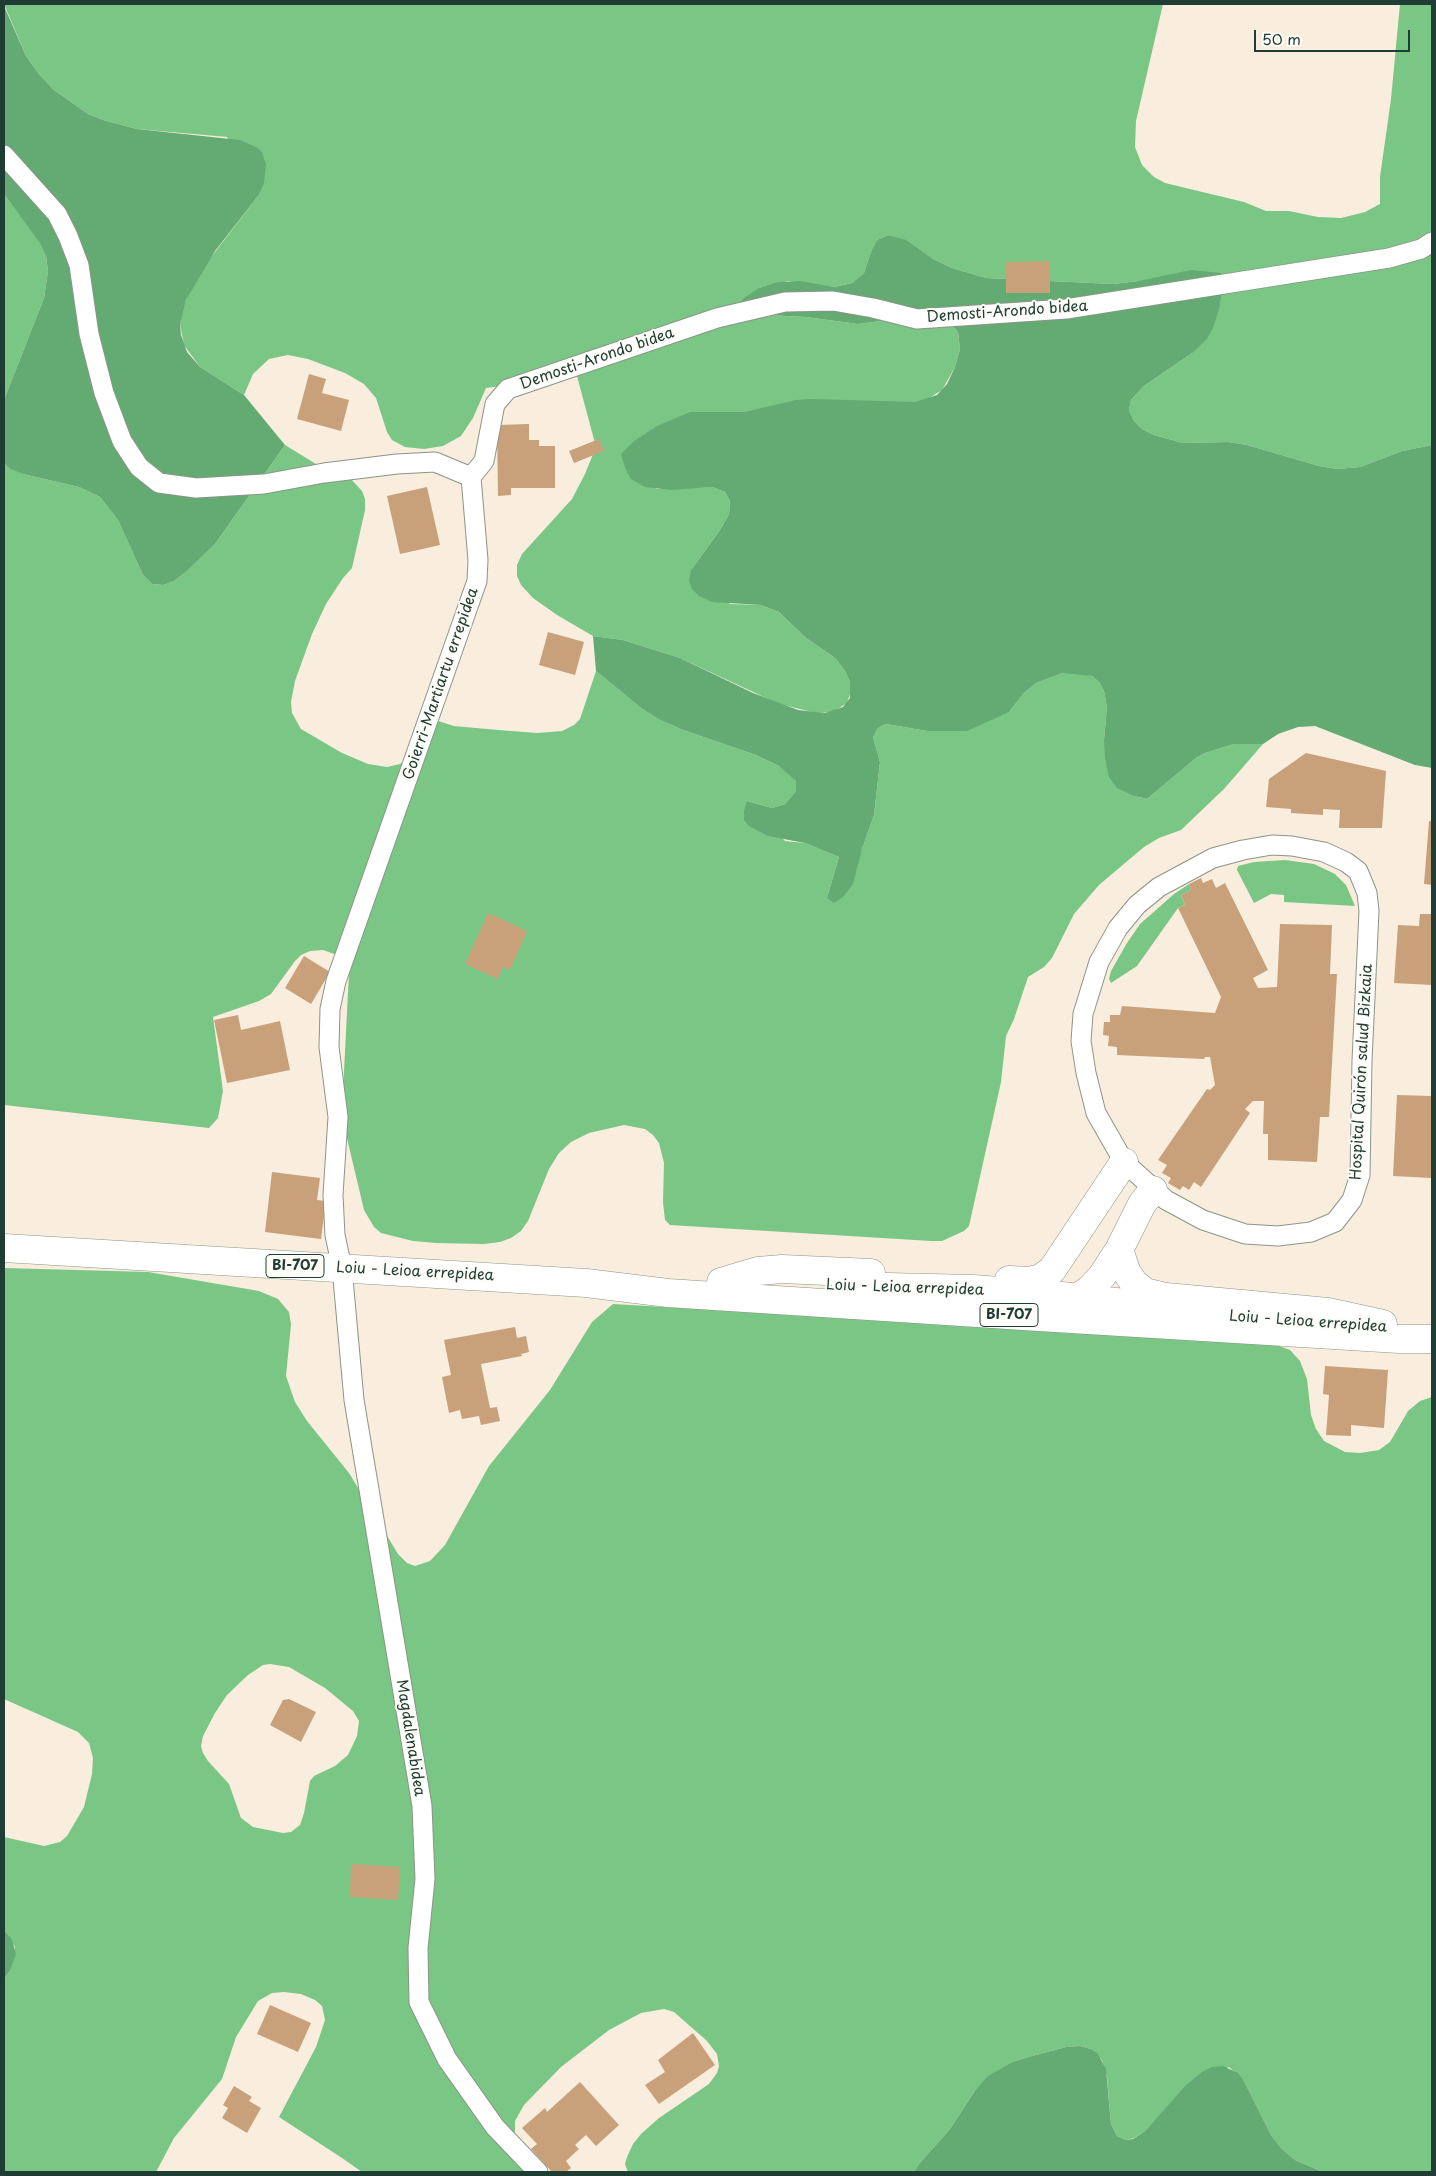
<!DOCTYPE html>
<meta charset="utf-8">
<style>
body{margin:0}
#map{position:relative;width:1436px;height:2176px;overflow:hidden;background:#f9eddd;font-family:"Playpen Sans",sans-serif}
canvas{display:block}
.frame{position:absolute;inset:0;border:5px solid #1f3d34;pointer-events:none}
.scale{position:absolute;left:1254px;top:30px;width:156px;height:22px;box-sizing:border-box;border:2px solid #1f3d34;border-top:0;padding-left:6px;font-size:15px;line-height:18px;white-space:nowrap;color:#1f3d34;-webkit-text-stroke:4px #fdfcf7;paint-order:stroke}
</style>
<div id="map">
<canvas width="1436" height="2176"></canvas>
<div class="frame"></div>
<div class="scale">50 m</div>
</div>
<script>
const ctx = document.querySelector('canvas').getContext('2d');
ctx.lineJoin = 'round';
function fill(path, color) { ctx.fillStyle = color; ctx.fill(path, 'evenodd'); }
const shape = rows => new Path2D(rows.map(r => 'M' + r).join(''));
function trace(path, color, width, dash) { ctx.strokeStyle = color; ctx.lineWidth = width; ctx.lineCap = dash ? 'butt' : 'round'; ctx.setLineDash(dash || []); ctx.stroke(path); }
function write(font, color, halo, rows, align = 'center') {
  ctx.font = font + ' "Playpen Sans",sans-serif'; ctx.lineWidth = 4; ctx.setLineDash([]); ctx.textBaseline = 'middle'; ctx.strokeStyle = halo; ctx.fillStyle = color; for (const [text, x, y, turn = 0] of rows) {
    ctx.save(); ctx.translate(x, y); ctx.rotate((+turn || 0) * Math.PI / 180); ctx.textAlign = isNaN(turn) ? turn : align; if (halo) ctx.strokeText(text, 0, 0); ctx.fillText(text, 0, 0); ctx.restore();
  }
}
const green = shape([
 [4,4,1163,4,1136,121,1135,147,1142,165,1154,177,1165,183,1244,202,1266,211,1289,211,1318,217,1341,218,1365,212,1380,204,1380,177,1391,99,1400,4,1432,4,1432,445,1402,451,1360,467,1337,469,1319,466,1247,445,1228,442,1183,443,1154,435,1142,429,1134,421,1129,410,1131,400,1144,386,1192,353,1139,281,1113,284,986,278,952,268,933,259,906,241,888,235,877,240,872,249,864,273,852,283,834,287,788,281,759,288,768,315,806,317,858,324,919,316,947,320,958,332,960,349,955,367,942,390,926,400,915,402,731,413,656,489,712,487,725,492,730,501,729,514,720,530,691,570,730,604,761,605,779,612,806,638,835,658,845,671,850,682,851,691,847,703,833,712,817,713,779,704,680,658,623,640,593,636,557,615,533,598,521,585,517,576,517,565,522,554,572,499,585,474,596,447,577,376,561,373,548,380,486,388,473,418,461,436,443,446,424,449,405,447,392,440,387,432,376,398,364,384,345,373,308,359,288,355,269,359,253,374,244,395,200,367,184,345,180,324,182,313,186,300,205,265,258,196,227,137,137,129,103,120,88,114,54,90,39,74,26,56],
 [4,194,41,243,46,256,48,271,44,298,4,400],
 [285,445,316,464,351,479,362,491,365,499,365,510,352,568,343,578,326,604,312,634,295,681,291,702,292,713,301,729,342,753,368,764,387,767,400,764,407,758,432,719,454,726,498,730,537,733,562,731,574,725,580,719,596,671,641,708,658,719,683,730,756,755,779,766,789,773,796,781,796,791,785,804,772,808,747,801,785,841,805,843,839,857,827,898,862,849,874,815,880,762,873,737,878,728,886,724,927,731,1009,712,1024,693,1036,683,1063,673,1077,673,1092,676,1099,682,1104,691,1107,707,1104,740,1134,796,1147,799,1196,758,1205,753,1234,744,1263,744,1224,789,1181,830,1159,838,1144,847,1099,885,1074,914,1052,958,1044,967,1028,977,1014,1019,1006,1036,1001,1082,969,1226,964,1231,942,1241,931,1241,670,1225,665,1220,663,1202,664,1163,659,1143,653,1135,645,1129,624,1125,589,1133,571,1142,559,1153,549,1169,528,1221,521,1231,511,1238,500,1242,484,1244,436,1243,413,1241,381,1233,374,1227,364,1210,346,1134,343,1091,349,973,345,962,340,956,323,950,310,951,301,955,295,961,271,994,259,1001,213,1017,223,1091,218,1118,209,1128,4,1105,4,463,23,474,79,487,100,497,118,520,143,575,152,584,163,585,174,581,186,572,215,544],
 [1285,860,1314,864,1335,874,1346,885,1355,906,1284,902,1284,895,1271,894,1254,903,1237,870,1238,866,1254,862],
 [1189,884,1191,890,1181,895,1185,905,1178,908,1137,966,1111,983,1109,979,1111,971,1127,943,1140,924,1174,894],
 [4,1268,148,1272,259,1291,278,1299,289,1312,291,1324,286,1376,295,1402,307,1421,349,1473,398,1554,407,1563,415,1566,430,1561,445,1545,489,1466,550,1390,592,1322,613,1304,1247,1341,1279,1346,1290,1350,1300,1361,1307,1379,1311,1415,1316,1429,1324,1441,1345,1452,1360,1453,1379,1450,1390,1442,1408,1411,1420,1401,1432,1397,1432,2172,1323,2172,1295,2160,1281,2148,1271,2135,1244,2081,1229,2067,1185,2087,1145,2131,1134,2138,1126,2140,1117,2136,1111,2124,1107,2077,1102,2060,1091,2049,1080,2046,1066,2047,1032,2056,1012,2062,989,2076,976,2089,950,2129,919,2164,914,2172,628,2172,625,2164,627,2157,633,2144,641,2134,659,2118,709,2084,717,2073,719,2066,717,2054,707,2041,674,2012,664,2009,641,2013,609,2030,561,2067,524,2105,515,2121,515,2134,519,2142,544,2172,362,2172,342,2158,279,2117,316,2047,325,2020,322,2006,315,2000,301,1994,284,1992,272,1993,258,2001,236,2037,222,2079,174,2138,156,2172,4,2172,4,1978,10,1971,15,1947,4,1930,4,1837,44,1846,60,1842,67,1836,84,1807,92,1774,93,1758,89,1743,78,1732,4,1699],
 [270,1664,289,1667,325,1688,353,1711,359,1721,357,1736,348,1755,335,1766,314,1776,310,1781,304,1813,300,1825,291,1832,283,1833,253,1827,241,1818,229,1784,208,1761,203,1753,201,1746,203,1736,215,1713,227,1695,248,1675,263,1665]
]);
const forest = shape([
 [4,6,26,56,39,74,54,90,88,114,103,120,137,129,240,140,256,147,262,152,266,165,264,183,258,196,215,251,186,300,180,324,181,335,187,352,200,367,244,395,285,445,215,544,186,572,174,581,163,585,152,584,143,575,118,520,100,497,79,487,23,474,11,469,4,463,4,400,44,298,48,271,46,256,40,243,4,194],
 [888,235,906,240,933,259,952,268,986,278,1113,284,1139,281,1191,270,1221,273,1222,293,1219,309,1213,328,1207,339,1192,353,1144,386,1131,400,1129,410,1134,421,1142,429,1154,435,1183,443,1228,442,1247,445,1319,466,1337,469,1360,467,1402,451,1432,445,1432,768,1415,765,1315,726,1298,727,1278,734,1263,744,1234,744,1205,753,1196,758,1147,799,1134,796,1117,788,1109,777,1105,758,1104,740,1107,707,1104,691,1099,682,1092,676,1063,673,1036,683,1024,693,1009,712,967,731,927,731,886,724,878,728,873,737,880,762,874,815,862,849,853,884,843,897,834,903,827,898,839,857,805,843,768,836,749,826,744,820,744,811,747,801,772,808,785,804,796,791,796,781,779,766,756,755,683,730,658,719,641,708,596,671,593,636,623,640,680,658,753,693,798,710,825,713,843,707,850,698,850,682,845,671,835,658,806,638,779,612,761,605,712,602,699,596,692,589,689,581,691,570,720,530,729,514,730,501,725,492,712,487,671,490,645,487,631,479,625,468,621,454,634,441,657,426,690,412,745,412,796,400,812,399,915,402,937,395,947,384,955,367,960,349,958,332,947,320,919,316,858,324,806,317,768,315,737,308,744,298,759,288,778,282,800,281,834,287,852,283,864,273,872,249,877,240],
 [4,1930,12,1940,16,1954,10,1971,4,1978],
 [1080,2046,1091,2049,1098,2054,1106,2069,1111,2124,1117,2136,1126,2140,1133,2139,1145,2131,1185,2086,1202,2072,1212,2067,1223,2066,1238,2073,1244,2081,1271,2135,1281,2148,1295,2160,1323,2172,914,2172,919,2164,950,2129,976,2089,988,2076,1012,2062,1032,2056,1066,2047]
]);
const building = shape([
 [1050,261,1050,293,1006,293,1006,262],
 [309,374,326,379,322,393,349,400,341,431,297,419],
 [529,424,529,440,539,440,539,446,555,446,555,488,511,488,511,495,498,496,497,425],
 [599,439,604,451,574,463,569,451],
 [427,487,440,545,400,554,387,496],
 [548,632,584,642,575,675,539,665],
 [1306,753,1386,771,1382,828,1339,828,1340,810,1323,809,1323,815,1291,813,1291,809,1266,807,1269,779],
 [1429,821,1432,821,1432,885,1424,884],
 [1201,878,1203,883,1212,879,1216,888,1225,883,1268,970,1253,978,1258,988,1277,987,1280,924,1332,925,1330,974,1337,974,1329,1117,1320,1117,1317,1162,1268,1160,1268,1134,1263,1134,1264,1101,1253,1101,1245,1109,1250,1113,1201,1187,1194,1182,1189,1190,1183,1186,1180,1190,1168,1183,1171,1178,1162,1173,1167,1165,1158,1160,1207,1089,1210,1090,1215,1085,1210,1057,1205,1057,1204,1059,1117,1055,1117,1047,1108,1046,1109,1036,1103,1035,1104,1022,1110,1022,1110,1015,1120,1015,1122,1006,1215,1013,1221,997,1178,908,1185,905,1181,895,1191,890,1189,884],
 [488,913,527,931,510,970,503,967,498,979,465,964],
 [1420,914,1432,914,1432,985,1394,983,1398,925,1419,926],
 [304,956,330,972,311,1004,285,988],
 [238,1015,241,1030,280,1021,290,1070,227,1083,214,1020],
 [1397,1095,1432,1096,1432,1178,1393,1176],
 [272,1172,320,1178,317,1200,326,1201,321,1239,265,1232],
 [515,1327,517,1338,526,1336,529,1352,521,1354,522,1356,481,1364,490,1408,497,1407,500,1421,481,1425,479,1416,462,1419,460,1410,449,1413,442,1377,451,1375,444,1340],
 [1325,1366,1388,1370,1384,1428,1351,1425,1351,1436,1326,1435,1329,1395,1323,1394],
 [289,1699,316,1712,301,1742,270,1725,283,1700],
 [351,1864,400,1867,398,1900,350,1897],
 [270,2005,311,2023,298,2052,257,2034],
 [693,2033,715,2065,659,2104,645,2085,665,2072,658,2060],
 [580,2082,619,2125,596,2146,586,2135,575,2145,579,2149,566,2161,571,2168,566,2172,552,2172,531,2149,537,2144,522,2128,545,2108,547,2112],
 [234,2086,252,2097,249,2101,261,2108,247,2133,222,2118,228,2108,223,2105]
]);
const minor = shape([
 [4,155,57,214,68,236,79,265,89,334,104,393,122,441,139,467,159,483,196,488,264,484,324,473,397,464,435,462,471,477],
 [471,477,478,560,477,581,336,981,330,1009,329,1047,338,1117,333,1195,335,1235,342,1268,354,1400,422,1806,425,1879,418,1948,419,2002,447,2059,495,2127,538,2172],
 [471,477,484,461,495,404,508,389,717,318,785,302,833,301,873,308,917,319,1066,309,1389,258,1421,249,1432,242],
 [1272,845,1292,846,1324,852,1346,862,1358,871,1367,893,1369,911,1362,1061,1360,1175,1352,1200,1335,1222,1311,1232,1278,1236,1245,1234,1203,1220,1166,1200,1124,1162,1096,1113,1086,1073,1081,1041,1083,1014,1099,962,1118,928,1137,905,1159,887,1213,858,1243,850,1272,845]
]);
const primary = shape([
 [4,1248,586,1283,668,1293,1039,1317,1399,1339,1432,1339],
 [1119,1250,1127,1273,1134,1283,1145,1292,1166,1297,1328,1312,1383,1324],
 [1009,1280,1029,1281,1041,1278,1052,1270,1124,1162],
 [721,1282,758,1271,782,1269,871,1273],
 [846,1286,973,1289,1052,1295,1152,1306],
 [1068,1304,1090,1289,1102,1276,1119,1250,1142,1204,1153,1190]
]);
const shields = [
 [295,1266,58],
 [1009,1315,58]
];
const shieldNames = [
 ["BI-707",295,1266],
 ["BI-707",1009,1315]
];
const streetNames = [
 ["Demosti-Arondo bidea",1007,312,-4],
 ["Demosti-Arondo bidea",597,359,-19],
 ["Goierri-Martiartu errepidea",441,684,-71],
 ["Hospital Quirón salud Bizkaia",1362,1072,-87],
 ["Loiu - Leioa errepidea",415,1272,3],
 ["Loiu - Leioa errepidea",905,1288,2],
 ["Loiu - Leioa errepidea",1308,1322,4],
 ["Magdalenabidea",410,1738,81]
];
fill(green, '#7ac685');
fill(forest, '#63ab72');
fill(building, '#c8a17b');
trace(minor, '#8c9588', 21);
trace(primary, '#8c9588', 29);
trace(minor, '#fff', 19);
trace(primary, '#fff', 28);
for (const [x, y, w] of shields) { const box = new Path2D(); box.roundRect(x - w / 2, y - 11.5, w, 23, 4); ctx.fillStyle = '#fdfcf7'; ctx.fill(box); trace(box, '#1f3d34', 1); }
write('bold 14px', '#1f3d34', null, shieldNames);
write('15px', '#1f3d34', '#fdfcf7', streetNames);
</script>
